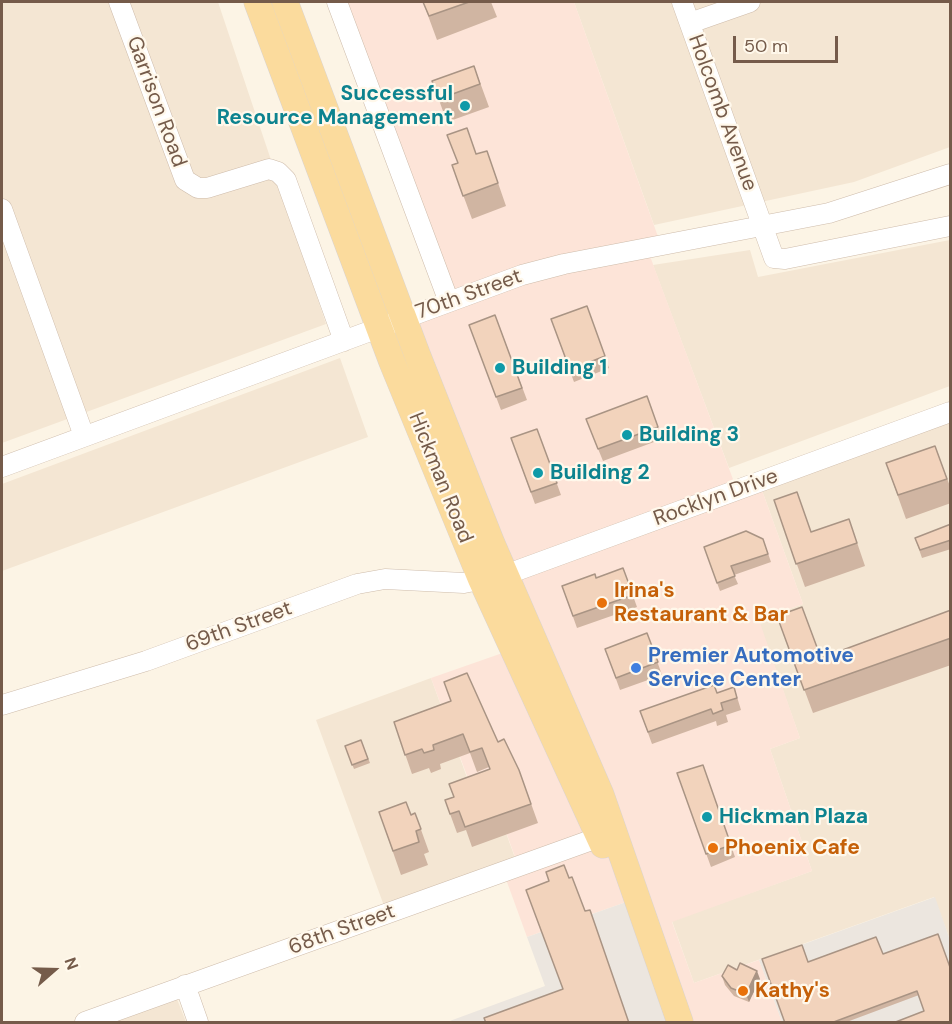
<!DOCTYPE html>
<style>
body{margin:0}
#map{position:relative;width:952px;height:1024px;overflow:hidden;background:#fcf4e5;font-family:"DM Sans",sans-serif}
canvas{display:block}
.frame{position:absolute;inset:0;border:3px solid #755b4a;pointer-events:none}
.north{position:absolute;left:24px;top:940px;width:60px;height:60px;-webkit-text-stroke:4px #fff8eb;paint-order:stroke;rotate:70deg;font-size:16px;font-weight:700;line-height:24px;text-align:center;color:#755b4a}
.north::after{content:'';display:block;margin:auto;width:21px;height:27px;background:#755b4a;clip-path:polygon(50% 0,100% 100%,50% 72%,0 100%)}
.scale{position:absolute;left:733px;top:36px;width:105px;height:27px;box-sizing:border-box;border:3px solid #755b4a;border-top:0;padding-left:8px;font-size:18px;line-height:21px;white-space:nowrap;color:#755b4a;-webkit-text-stroke:4px #fff8eb;paint-order:stroke}
</style>
<div id="map">
<canvas width="952" height="1024"></canvas>
<div class="frame"></div>
<div class="north">N</div>
<div class="scale">50 m</div>
</div>
<script>
const ctx = document.querySelector('canvas').getContext('2d');
ctx.lineJoin = 'round';
function fill(path, color) { ctx.fillStyle = color; ctx.fill(path, 'evenodd'); }
const shape = rows => new Path2D(rows.map(r => 'M' + r).join(''));
function trace(path, color, width, dash) { ctx.strokeStyle = color; ctx.lineWidth = width; ctx.lineCap = dash ? 'butt' : 'round'; ctx.setLineDash(dash || []); ctx.stroke(path); }
function write(font, color, halo, rows, align = 'center') {
  ctx.font = font + ' "DM Sans",sans-serif'; ctx.lineWidth = 4.5; ctx.setLineDash([]); ctx.textBaseline = 'middle'; ctx.strokeStyle = halo; ctx.fillStyle = color; for (const [text, x, y, turn = 0] of rows) {
    ctx.save(); ctx.translate(x, y); ctx.rotate((+turn || 0) * Math.PI / 180); ctx.textAlign = isNaN(turn) ? turn : align; if (halo) ctx.strokeText(text, 0, 0); ctx.fillText(text, 0, 0); ctx.restore();
  }
}
const residential = shape([
 [2,2,218,2,326,324,2,443],
 [574,2,950,2,950,147,854,182,654,225],
 [950,240,950,386,729,468,653,265,750,250,758,277],
 [340,358,368,437,2,571,2,484],
 [950,412,950,940,934,897,694,983,672,921,812,871,770,749,800,738,758,620,803,604,759,482],
 [431,678,469,783,486,778,518,866,387,914,316,720],
 [177,999,186,1022,112,1022]
]);
const commercial = shape([
 [337,2,574,2,661,245,647,248,737,490,759,482,803,604,759,620,800,738,770,749,812,871,672,922,694,983,759,960,782,1022,680,1022,404,319,449,302],
 [514,649,629,901,527,937,503,871,518,865,491,791,470,784,431,678]
]);
const industrial = shape([
 [935,897,950,940,950,1022,782,1022,759,960],
 [629,901,680,1022,447,1022,545,986,527,937]
]);
const minor = shape([
 [119,2,185,180,198,188,207,188,269,169,278,172,286,180,344,341],
 [337,2,449,302],
 [682,2,774,258,785,259,950,226],
 [690,23,750,2],
 [2,209,84,436],
 [2,467,522,275,564,264,829,213,950,174],
 [2,705,146,661,357,584,385,579,464,583,505,575,950,412],
 [185,985,198,1022],
 [85,1022,611,833]
]);
const major = shape([
 [257,2,392,362,481,579,603,845],
 [285,2,417,354,492,544,601,795,680,1022]
]);
const wall = shape([
 [423,2,491,2,497,17,437,40],
 [474,66,489,107,447,122,432,81],
 [487,151,506,206,472,219,452,165],
 [587,306,609,368,574,382,551,319],
 [495,315,527,400,501,410,469,325],
 [647,396,662,439,603,461,586,419],
 [537,429,561,495,535,504,511,438],
 [935,446,951,489,951,503,906,519,886,463],
 [774,500,811,532,849,519,865,566,805,587],
 [951,524,951,549,922,558,915,538],
 [763,539,771,562,734,575,738,584,720,591,704,547],
 [623,568,637,607,577,628,562,586,596,578],
 [951,610,951,665,813,713,777,616,821,658],
 [647,633,662,675,620,690,605,649],
 [734,687,741,710,726,715,728,722,717,726,716,721,652,744,640,711,717,693],
 [451,701,498,742,519,770,538,823,472,847,466,830,457,833,445,800,454,797,490,769,489,767,477,772,470,753,440,764,441,769,431,773,429,768,412,774,394,722],
 [361,740,370,763,354,769,345,746],
 [703,765,735,857,711,867,677,773],
 [379,812,411,815,415,813,429,852,424,854,428,865,401,875],
 [883,954,951,1023,924,1011,919,995,844,1023,785,1023,808,962],
 [722,976,760,979,749,1002,734,996,725,985]
]);
const shadedWall = shape([
 [757,971,760,979,749,1002,746,994]
]);
const building = shape([
 [423,2,469,2,429,16,423,2],
 [474,66,480,84,439,99,432,81,474,66],
 [467,128,476,154,487,151,498,183,463,196,452,165,458,163,447,135,467,128],
 [587,306,605,356,570,370,551,319,587,306],
 [495,315,522,388,496,397,469,325,495,315],
 [647,396,658,427,598,449,586,419,647,396],
 [537,429,557,483,531,492,511,438,537,429],
 [935,446,947,479,898,495,886,463,935,446],
 [797,492,811,532,849,519,857,543,796,564,774,500,797,492],
 [951,524,951,540,920,550,915,538,951,524],
 [746,531,763,539,768,554,731,566,735,576,717,583,704,547,746,531],
 [623,568,633,595,573,616,562,586,595,574,596,578,623,568],
 [802,607,821,658,951,610,951,638,804,690,777,616,802,607],
 [647,633,658,662,616,678,605,649,647,633],
 [467,673,498,742,504,739,519,770,531,804,465,827,459,811,450,814,445,800,454,797,449,784,490,769,482,748,470,752,463,734,433,745,434,750,424,753,422,749,405,755,394,722,451,701,444,682,467,673],
 [714,685,717,693,734,687,737,698,721,703,723,710,713,714,711,709,648,732,640,711,714,685],
 [361,740,368,759,352,765,345,746,361,740],
 [703,765,731,845,706,854,677,773,703,765],
 [406,802,411,815,415,813,421,829,416,831,419,842,393,851,379,812,406,802],
 [564,865,569,878,572,877,585,911,590,910,629,1023,486,1023,484,1018,563,989,526,890,549,881,546,872,564,865],
 [938,934,951,970,951,1023,893,1023,924,1011,917,991,831,1023,785,1023,762,959,802,945,808,962,876,937,883,954,938,934],
 [740,963,757,971,746,994,731,988,722,976,728,965,737,970,740,963]
]);
const markers = [
 [465,106,6,"#0f9aa8"],
 [500,368,6,"#0f9aa8"],
 [627,435,6,"#0f9aa8"],
 [538,473,6,"#0f9aa8"],
 [602,603,6,"#e8710a"],
 [636,668,6,"#3f7fe0"],
 [707,817,6,"#0f9aa8"],
 [713,848,6,"#e8710a"],
 [743,991,6,"#e8710a"]
];
const cultureNames = [
 ["Successful",453,94,"right"],
 ["Resource Management",453,118,"right"],
 ["Building 1",512,368],
 ["Building 3",639,435],
 ["Building 2",550,473],
 ["Hickman Plaza",719,817]
];
const streetNames = [
 ["Garrison Road",156,102,70],
 ["Holcomb Avenue",722,113,70],
 ["70th Street",469,295,-20],
 ["Hickman Road",440,478,68],
 ["Rocklyn Drive",716,498,-20],
 ["69th Street",239,627,-20],
 ["68th Street",342,930,-20]
];
const foodNames = [
 ["Irina's",614,591],
 ["Restaurant & Bar",614,615],
 ["Phoenix Cafe",725,848],
 ["Kathy's",755,991]
];
const shopNames = [
 ["Premier Automotive",648,656],
 ["Service Center",648,680]
];
fill(residential, '#f4e6d3');
fill(commercial, '#fde4d8');
fill(industrial, '#ece6df');
trace(minor, '#cebcab', 21);
trace(major, '#dbd4d0', 27);
trace(minor, '#fff', 20);
trace(major, '#fbdb9d', 26);
fill(wall, '#d0b5a2');
fill(shadedWall, '#a99484');
fill(building, '#f2d3bc');
trace(building, '#a99484', 1.5);
for (const [x, y, r, color] of markers) { const dot = new Path2D(); dot.arc(x, y, r, 0, 2 * Math.PI); ctx.fillStyle = color; ctx.fill(dot); trace(dot, '#fff8eb', 2); }
write('bold 21px', '#0d838f', '#fff8eb', cultureNames, 'left');
write('21px', '#755b4a', '#fff8eb', streetNames);
write('bold 21px', '#c56008', '#fff8eb', foodNames, 'left');
write('bold 21px', '#366cbe', '#fff8eb', shopNames, 'left');
</script>
